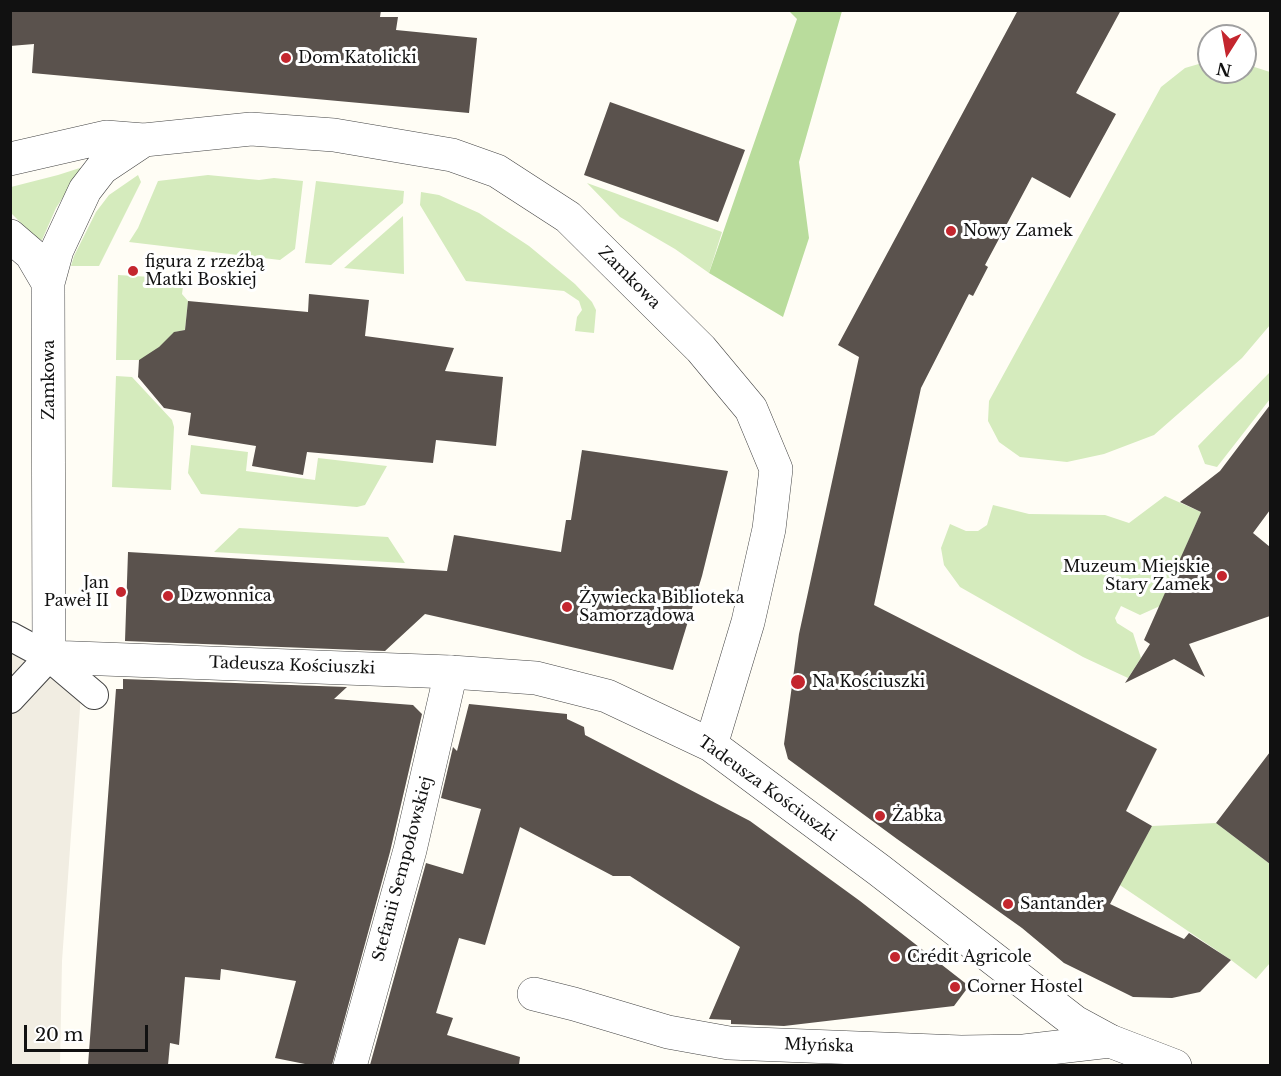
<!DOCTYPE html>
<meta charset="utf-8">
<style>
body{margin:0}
#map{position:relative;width:1281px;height:1076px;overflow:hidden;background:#fffdf5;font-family:"Libre Baskerville",serif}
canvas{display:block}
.frame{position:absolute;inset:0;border:12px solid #111;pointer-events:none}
.north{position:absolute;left:1197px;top:24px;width:60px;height:60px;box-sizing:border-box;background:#fff;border:2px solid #a0a0a0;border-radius:50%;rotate:191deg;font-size:16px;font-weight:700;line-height:24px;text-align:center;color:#111}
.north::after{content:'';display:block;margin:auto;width:21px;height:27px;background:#c4262e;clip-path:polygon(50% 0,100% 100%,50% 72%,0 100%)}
.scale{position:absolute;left:24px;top:1025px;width:124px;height:27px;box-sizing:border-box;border:3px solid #111;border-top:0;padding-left:8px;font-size:18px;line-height:21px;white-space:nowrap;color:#111;-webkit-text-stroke:4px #fff;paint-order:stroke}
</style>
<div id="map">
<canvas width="1281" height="1076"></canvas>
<div class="frame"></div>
<div class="north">N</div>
<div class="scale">20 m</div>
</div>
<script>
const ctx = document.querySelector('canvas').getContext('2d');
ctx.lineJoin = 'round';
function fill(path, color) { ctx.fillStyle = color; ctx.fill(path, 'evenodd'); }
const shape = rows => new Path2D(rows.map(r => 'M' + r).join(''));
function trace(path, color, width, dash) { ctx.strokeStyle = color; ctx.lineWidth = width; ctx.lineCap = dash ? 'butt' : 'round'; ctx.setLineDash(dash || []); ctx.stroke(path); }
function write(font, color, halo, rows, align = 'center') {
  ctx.font = font + ' "Libre Baskerville",serif'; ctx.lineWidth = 6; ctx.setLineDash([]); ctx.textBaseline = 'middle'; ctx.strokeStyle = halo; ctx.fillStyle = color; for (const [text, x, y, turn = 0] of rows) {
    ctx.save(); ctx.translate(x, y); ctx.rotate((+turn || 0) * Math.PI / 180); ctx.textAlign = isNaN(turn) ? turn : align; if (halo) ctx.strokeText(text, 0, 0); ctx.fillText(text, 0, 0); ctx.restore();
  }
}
const green = shape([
 [1209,61,1209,72,1245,72,1245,64,1270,72,1270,325,1242,358,1154,435,1104,454,1067,462,1020,457,999,442,988,421,989,401,1161,87,1185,68],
 [83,167,56,208,42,240,37,239,11,213,11,187,58,175],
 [138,175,141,182,99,266,71,266,74,256,96,212,109,195],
 [208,175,259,180,274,178,303,181,295,249,280,260,129,242,138,228,158,181],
 [316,181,404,191,403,203,331,265,305,263],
 [587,183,722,232,709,273,675,249,620,217],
 [421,192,439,195,479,213,529,246,575,284,592,302,596,310,594,333,575,331,577,317,582,310,579,301,564,291,466,281,420,205],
 [403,216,404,274,344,268],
 [118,275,184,279,182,294,188,301,185,330,175,332,177,342,139,360,116,360],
 [1270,372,1270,399,1217,467,1205,464,1198,446],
 [116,376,132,377,172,420,174,427,171,490,112,487],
 [191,445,248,452,246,471,315,480,318,458,387,466,365,505,357,507,201,494,188,473],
 [1165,496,1201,512,1160,606,1140,615,1121,606,1115,618,1117,623,1133,633,1141,658,1128,678,1083,657,960,587,944,565,941,548,950,524,966,531,978,531,987,525,993,505,1029,514,1105,515,1129,523],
 [239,528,388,537,405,563,214,552],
 [1216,823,1270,864,1270,963,1256,979,1231,960,1093,867,1130,866,1152,826]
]);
const forest = shape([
 [789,11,842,11,799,162,809,238,783,317,709,273,797,19]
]);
const plaza = shape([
 [10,644,81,694,62,961,60,1065,11,1065]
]);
const building = shape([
 [10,10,381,10,380,17,398,17,396,30,477,38,469,113,32,73,34,44,10,46],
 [1018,10,1121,10,1076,93,1116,114,1070,198,1032,177,985,265,988,267,973,296,969,294,921,388,874,605,1157,749,1126,811,1152,826,1110,904,1184,939,1189,933,1231,960,1200,992,1172,998,1133,997,1064,963,1022,928,897,839,788,759,784,744,799,634,859,357,838,345],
 [610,102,745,150,718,222,584,175],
 [309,294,369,300,365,336,454,348,445,371,503,377,496,446,436,440,433,463,307,452,303,475,252,466,256,446,188,435,191,413,164,408,138,377,139,360,159,347,174,332,185,330,188,301,308,312],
 [1270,405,1270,510,1253,533,1270,547,1270,616,1189,644,1205,677,1174,659,1125,683,1150,644,1144,640,1201,512,1180,502,1220,471],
 [582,450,728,471,702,576,673,670,425,614,385,651,125,641,128,552,447,571,454,535,561,552,566,520,571,520],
 [123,679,347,687,334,699,413,705,422,714,390,852,332,1065,310,1065,275,1058,296,981,221,969,220,980,185,977,179,1045,170,1043,168,1065,88,1065,116,689,123,689],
 [469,704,567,714,567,719,584,727,585,735,750,821,860,901,969,986,954,1006,784,1026,731,1024,731,1020,709,1019,740,947,630,876,613,876,520,827,485,945,459,938,436,1013,453,1018,447,1035,520,1057,519,1065,370,1065,426,863,463,874,481,809,441,798,453,747,457,751],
 [1270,752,1270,864,1216,823]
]);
const pedestrian = shape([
 [10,636,49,657,94,695],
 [10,699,49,657]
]);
const minor = shape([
 [534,994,574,1004,668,1032,729,1043,961,1052,1024,1051,1110,1041],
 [350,1066,410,850,451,672]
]);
const tertiary = shape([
 [144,140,102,168,85,190,57,250,48,283,49,657,451,672,536,678,607,696,711,745,879,870,1075,1022,1110,1041,1175,1066],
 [10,159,106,137,144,140,251,129,334,135,452,155,497,171,568,217,701,349,751,409,776,469,769,529,748,622,711,745],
 [10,236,31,254,48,283]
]);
const markers = [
 [286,58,6,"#c4262e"],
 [951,231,6,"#c4262e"],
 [133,271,6,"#c4262e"],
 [1222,576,6,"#c4262e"],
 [121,592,6,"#c4262e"],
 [168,596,6,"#c4262e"],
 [567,607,6,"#c4262e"],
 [798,682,8,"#c4262e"],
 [880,816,6,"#c4262e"],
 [1008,904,6,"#c4262e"],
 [895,957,6,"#c4262e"],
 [955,987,6,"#c4262e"]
];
const poiNames = [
 ["Dom Katolicki",298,58],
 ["Nowy Zamek",963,231],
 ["figura z rzeźbą",145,262],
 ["Matki Boskiej",145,280],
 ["Muzeum Miejskie",1210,567,"right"],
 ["Stary Zamek",1210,585,"right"],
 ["Jan",109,583,"right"],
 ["Paweł II",109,601,"right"],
 ["Dzwonnica",180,596],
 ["Żywiecka Biblioteka",579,598],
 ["Samorządowa",579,616],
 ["Na Kościuszki",812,682],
 ["Żabka",892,816],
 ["Santander",1020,904],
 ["Crédit Agricole",907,957],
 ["Corner Hostel",967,987]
];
const streetNames = [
 ["Zamkowa",629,278,45],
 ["Zamkowa",49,380,-90],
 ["Tadeusza Kościuszki",292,666,2],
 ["Tadeusza Kościuszki",767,789,36],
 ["Stefanii Sempołowskiej",403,869,-75],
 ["Młyńska",819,1046,2]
];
fill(green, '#d5ebbd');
fill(forest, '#b9dc9c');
fill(plaza, '#f1ede2');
fill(building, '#5a524d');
trace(pedestrian, '#444', 30);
trace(minor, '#444', 34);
trace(tertiary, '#444', 34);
trace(pedestrian, '#fff', 28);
trace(minor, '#fff', 33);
trace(tertiary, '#fff', 33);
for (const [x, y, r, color] of markers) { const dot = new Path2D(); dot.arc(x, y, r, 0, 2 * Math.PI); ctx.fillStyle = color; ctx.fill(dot); trace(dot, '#fff', 2); }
write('16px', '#111', '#fff', poiNames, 'left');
write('16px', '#111', '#fff', streetNames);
</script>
